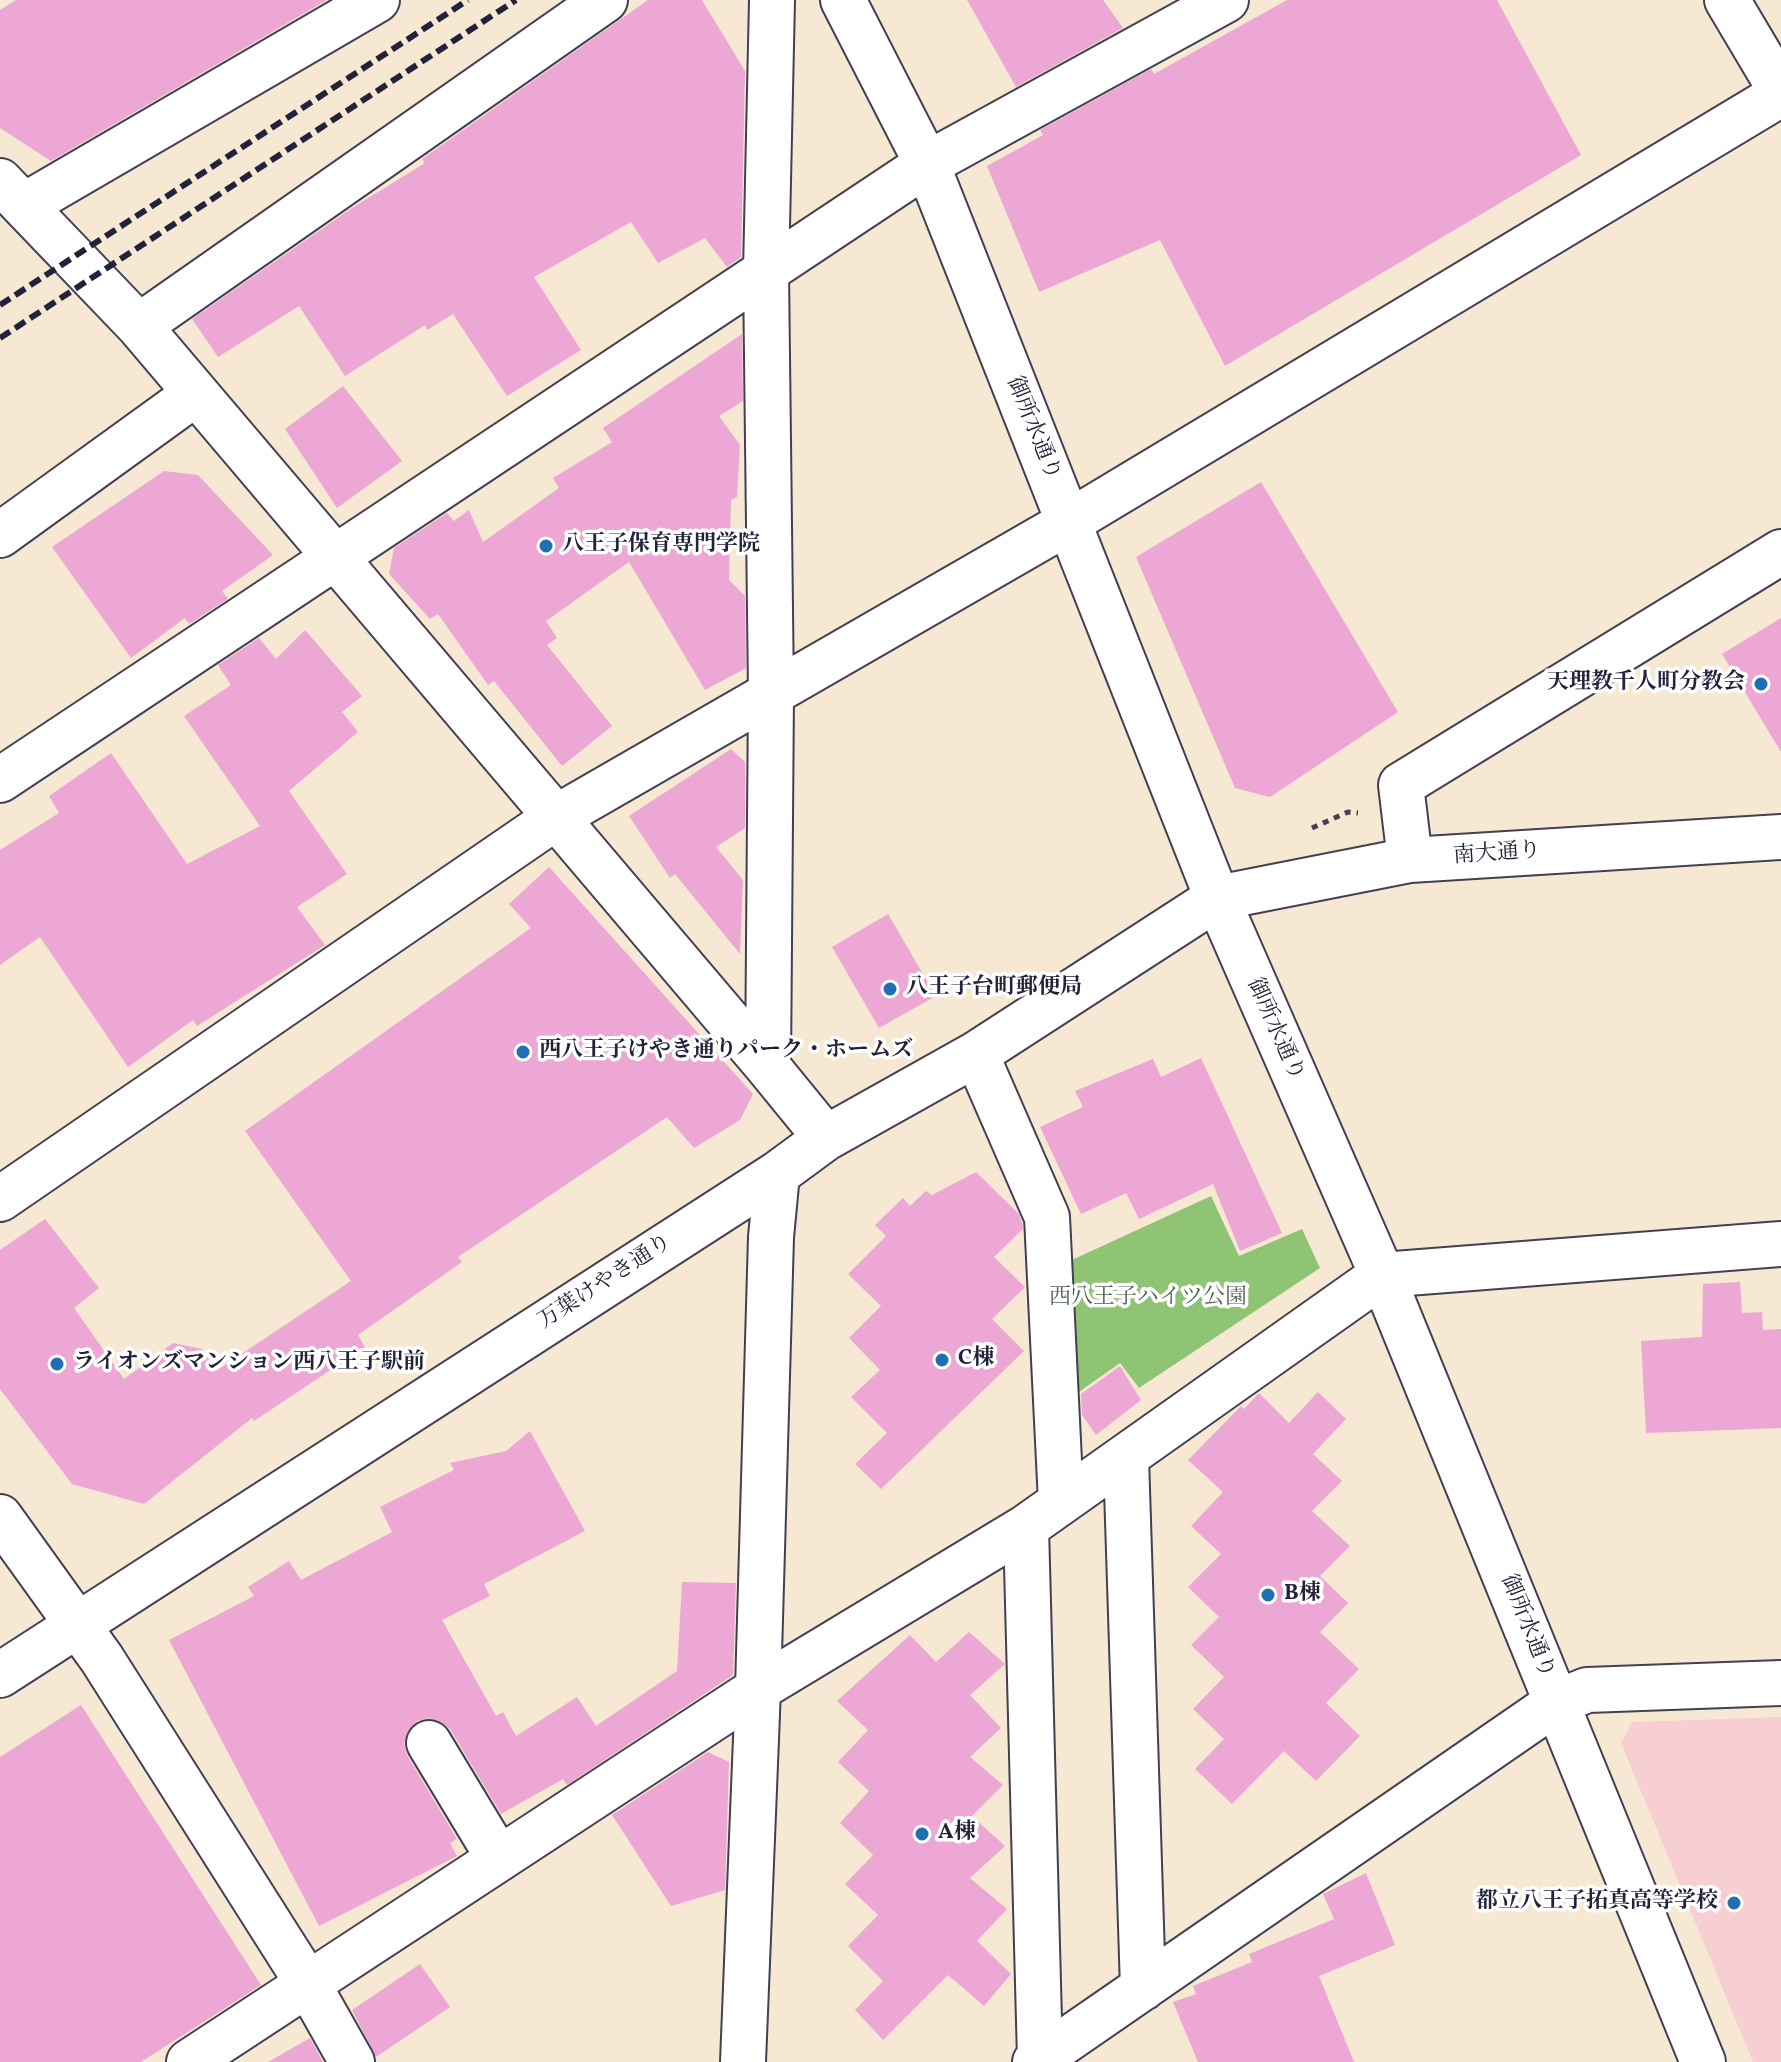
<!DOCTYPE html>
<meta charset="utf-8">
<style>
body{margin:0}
canvas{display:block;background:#f6e8d3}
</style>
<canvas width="1781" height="2062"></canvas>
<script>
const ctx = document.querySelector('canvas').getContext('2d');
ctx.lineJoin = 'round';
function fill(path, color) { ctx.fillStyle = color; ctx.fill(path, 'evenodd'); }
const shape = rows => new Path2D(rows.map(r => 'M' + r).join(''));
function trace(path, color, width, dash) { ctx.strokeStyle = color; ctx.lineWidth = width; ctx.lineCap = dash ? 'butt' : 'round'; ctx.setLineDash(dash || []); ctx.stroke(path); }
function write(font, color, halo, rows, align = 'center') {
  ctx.font = font + ' Vollkorn,"Noto Serif JP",serif'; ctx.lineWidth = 7; ctx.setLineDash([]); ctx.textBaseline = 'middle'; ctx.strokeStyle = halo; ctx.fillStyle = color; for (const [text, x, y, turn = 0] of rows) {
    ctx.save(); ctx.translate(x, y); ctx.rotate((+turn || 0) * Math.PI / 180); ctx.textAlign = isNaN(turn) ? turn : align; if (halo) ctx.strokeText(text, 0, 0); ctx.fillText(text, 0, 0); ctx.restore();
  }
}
const built = shape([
 [1781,1717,1781,2062,1753,2062,1621,1743,1632,1722]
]);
const green = shape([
 [1211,1196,1239,1256,1302,1229,1320,1268,1139,1388,1120,1363,1055,1409,1050,1270]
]);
const building = shape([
 [16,0,327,0,51,161,0,128,0,10],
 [648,0,702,0,745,71,741,257,727,267,705,238,658,263,631,222,534,277,581,350,507,396,453,314,427,330,425,325,345,376,299,306,218,357,192,319,352,208,425,163,422,159],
 [967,0,1103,0,1123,28,1016,87],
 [1287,0,1497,0,1581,155,1225,366,1160,240,1039,292,987,166,1043,135,1040,130,1151,69,1154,74],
 [742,334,743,401,719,416,740,445,737,497,731,500,729,580,745,596,746,668,705,690,629,562,546,621,557,638,547,645,612,726,562,766,494,681,488,685,438,614,430,619,389,574,394,548,447,513,454,521,469,510,483,542,559,488,553,478,612,442,603,428],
 [343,386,402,461,337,508,285,429],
 [164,471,198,475,273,555,222,591,228,599,189,624,185,618,131,658,52,547],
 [1261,482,1398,712,1270,797,1235,788,1136,557],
 [1781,618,1781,752,1722,654],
 [305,630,362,696,342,712,358,732,289,791,347,874,297,907,325,945,197,1026,193,1020,128,1067,40,937,0,965,0,850,59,813,49,796,111,753,187,864,260,826,184,716,231,685,218,665,259,638,276,659],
 [731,749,745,762,745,828,716,847,743,880,740,954,675,874,670,878,629,816],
 [549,867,753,1094,740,1120,694,1148,667,1117,458,1257,462,1262,358,1335,365,1347,254,1421,252,1418,144,1504,72,1484,0,1389,0,1250,45,1219,99,1288,74,1308,124,1379,173,1343,202,1349,216,1371,351,1281,245,1131,531,928,509,904],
 [888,914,936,996,879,1028,832,947],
 [1201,1058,1282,1233,1240,1251,1213,1184,1139,1219,1126,1193,1081,1214,1040,1127,1083,1107,1075,1091,1153,1059,1161,1077],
 [976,1172,1019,1214,1022,1223,1023,1229,994,1257,1025,1287,992,1319,1024,1351,881,1489,855,1464,887,1433,851,1397,880,1370,849,1338,881,1306,848,1274,886,1236,875,1225,903,1198,910,1206,926,1191,932,1195],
 [1740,1282,1742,1313,1762,1312,1763,1330,1781,1329,1781,1428,1646,1433,1641,1341,1702,1337,1703,1284],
 [1120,1366,1141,1400,1096,1435,1082,1415,1081,1394],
 [1318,1392,1346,1419,1313,1454,1342,1481,1312,1511,1350,1546,1320,1576,1348,1603,1320,1632,1359,1669,1326,1703,1360,1736,1316,1781,1284,1751,1232,1804,1195,1769,1224,1739,1193,1709,1224,1677,1191,1645,1219,1617,1188,1587,1221,1554,1191,1526,1223,1492,1188,1460,1241,1406,1244,1409,1259,1393,1289,1423],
 [530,1431,585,1531,484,1584,490,1596,442,1620,496,1716,503,1712,516,1736,577,1697,596,1726,677,1671,682,1582,736,1583,733,1675,567,1785,563,1779,501,1814,450,1729,440,1721,428,1718,417,1721,407,1732,404,1744,407,1755,457,1839,450,1843,457,1856,319,1926,169,1640,254,1596,248,1587,289,1561,301,1580,392,1532,380,1507,454,1470,450,1463,506,1451],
 [969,1632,1005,1664,970,1695,1001,1728,970,1757,1003,1785,972,1816,1005,1846,970,1878,1007,1909,977,1941,1011,1974,984,2006,948,1975,883,2040,855,2010,883,1981,848,1946,878,1915,845,1884,873,1855,840,1823,869,1791,838,1762,868,1730,837,1701,910,1635,936,1662],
 [81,1705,261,1985,141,2062,0,2062,0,1757],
 [708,1752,729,1762,725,1890,671,1906,612,1815],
 [1366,1873,1395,1945,1319,1976,1354,2062,1198,2062,1173,2002,1196,1994,1193,1986,1252,1962,1249,1954,1334,1919,1323,1894],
 [420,1964,450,2007,376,2057,352,2010],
 [310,2038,323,2062,268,2062]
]);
const path = shape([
 [1312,828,1348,812,1358,813]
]);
const minor = shape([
 [772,0,766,272,771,694,768,1067,826,1138],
 [843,0,927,164,1217,898,1382,1275,1703,2062],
 [1727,0,1781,91],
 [0,181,139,326,768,1067],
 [25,205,377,0],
 [139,326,605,0],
 [0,535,195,394],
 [0,780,927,164,1226,0],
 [1410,860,1401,785,1781,552],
 [976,1054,1047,1217,1061,1502],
 [0,1199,555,818,1069,522,1781,94],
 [1126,1458,1143,1988],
 [0,1517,102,1659,308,1984,352,2062],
 [1026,1527,1040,2059],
 [0,1675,777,1174,826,1138,976,1054,1217,898,1410,860,1781,837],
 [429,1743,499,1859],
 [189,2062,758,1689,1026,1527,1382,1275,1781,1244],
 [743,2062,758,1689,771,1237,777,1174],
 [1035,2062,1557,1702,1587,1690,1781,1683]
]);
const rail = shape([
 [0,305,468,0],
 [0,338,516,0]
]);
const markers = [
 [546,546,8,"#1f6fb2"],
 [1761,684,8,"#1f6fb2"],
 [890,989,8,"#1f6fb2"],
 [523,1052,8,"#1f6fb2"],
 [942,1360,8,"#1f6fb2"],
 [57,1364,8,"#1f6fb2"],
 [1268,1595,8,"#1f6fb2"],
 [922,1834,8,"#1f6fb2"],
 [1734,1903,8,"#1f6fb2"]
];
const streetNames = [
 ["御所水通り",1032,429,68],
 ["南大通り",1497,855,-4],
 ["御所水通り",1274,1030,66],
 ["万葉けやき通り",606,1283,-33],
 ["御所水通り",1526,1627,68]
];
const poiNames = [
 ["八王子保育専門学院",562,546],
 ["天理教千人町分教会",1745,684,"right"],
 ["八王子台町郵便局",906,989],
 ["西八王子けやき通りパーク・ホームズ",539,1052],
 ["C棟",958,1360],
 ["ライオンズマンション西八王子駅前",73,1364],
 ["B棟",1284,1595],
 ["A棟",938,1834],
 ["都立八王子拓真高等学校",1718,1903,"right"]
];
const parkNames = [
 ["西八王子ハイツ公園",1148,1299]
];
fill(built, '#f7cfd3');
fill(green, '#90c475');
fill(building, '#eda7d4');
trace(minor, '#424052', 48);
trace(path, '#424052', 5, [6, 6]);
trace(minor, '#fff', 44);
trace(rail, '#22223b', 6, [12, 6]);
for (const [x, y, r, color] of markers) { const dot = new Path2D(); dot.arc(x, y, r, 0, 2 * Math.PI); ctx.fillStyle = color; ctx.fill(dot); trace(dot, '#fff', 3); }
write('22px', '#22223b', '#fff', streetNames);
write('bold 22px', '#22223b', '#fff', poiNames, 'left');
write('22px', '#4e6352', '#fff', parkNames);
</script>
